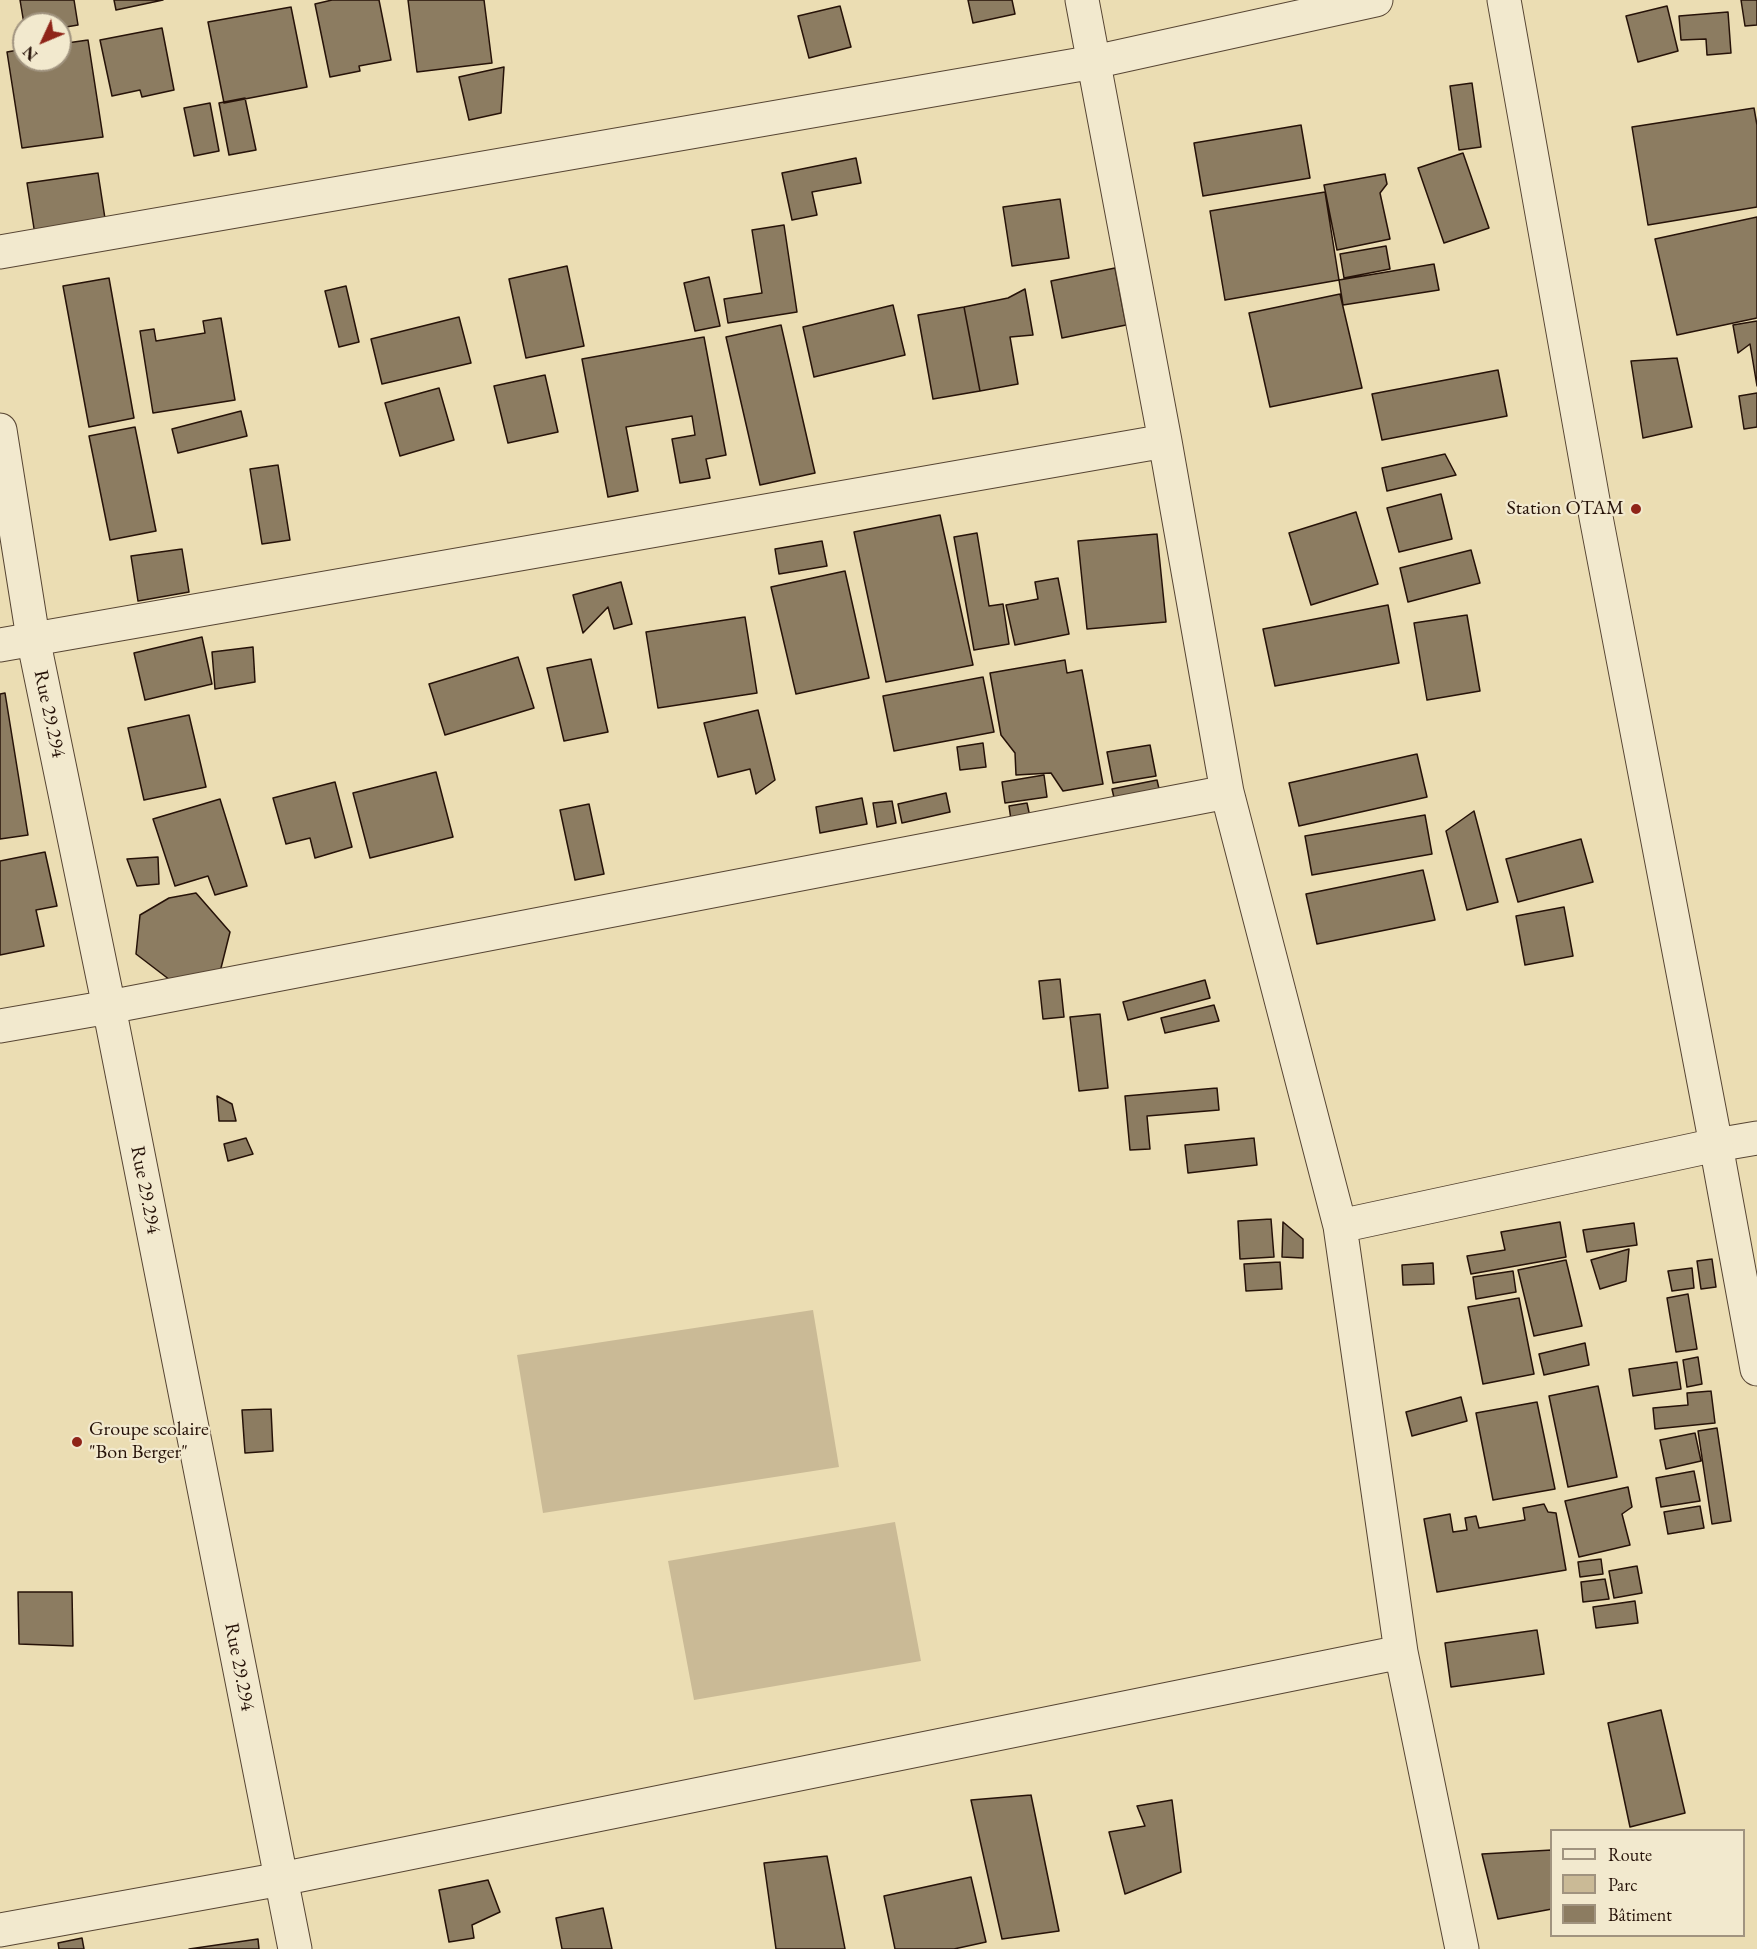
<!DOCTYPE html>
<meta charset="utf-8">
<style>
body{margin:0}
#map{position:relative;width:1757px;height:1949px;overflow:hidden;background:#ebddb3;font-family:"EB Garamond",serif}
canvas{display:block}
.legend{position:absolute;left:1550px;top:1829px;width:195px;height:108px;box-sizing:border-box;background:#f2e9ce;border:2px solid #a0937f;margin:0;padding:8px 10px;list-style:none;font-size:18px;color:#261208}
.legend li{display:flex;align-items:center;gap:12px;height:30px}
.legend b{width:30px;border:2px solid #a0937f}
.north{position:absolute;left:12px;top:12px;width:60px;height:60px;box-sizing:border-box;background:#f2e9ce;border:2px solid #a0937f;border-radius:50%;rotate:226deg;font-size:16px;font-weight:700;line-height:24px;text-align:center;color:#261208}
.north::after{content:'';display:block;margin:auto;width:21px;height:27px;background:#8f2418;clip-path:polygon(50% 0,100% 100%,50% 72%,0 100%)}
</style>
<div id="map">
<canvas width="1757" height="1949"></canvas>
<ul class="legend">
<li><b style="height:8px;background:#f2e9ce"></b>Route</li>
<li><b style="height:16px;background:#caba96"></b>Parc</li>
<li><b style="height:16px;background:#8c7c61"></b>Bâtiment</li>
</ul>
<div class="north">N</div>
</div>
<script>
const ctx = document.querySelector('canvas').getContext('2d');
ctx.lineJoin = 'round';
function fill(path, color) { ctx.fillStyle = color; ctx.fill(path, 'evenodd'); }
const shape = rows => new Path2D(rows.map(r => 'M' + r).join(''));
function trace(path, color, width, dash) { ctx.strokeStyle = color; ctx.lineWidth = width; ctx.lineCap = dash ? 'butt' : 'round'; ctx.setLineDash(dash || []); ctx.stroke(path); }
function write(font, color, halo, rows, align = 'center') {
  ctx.font = font + ' "EB Garamond",serif'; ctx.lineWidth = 4.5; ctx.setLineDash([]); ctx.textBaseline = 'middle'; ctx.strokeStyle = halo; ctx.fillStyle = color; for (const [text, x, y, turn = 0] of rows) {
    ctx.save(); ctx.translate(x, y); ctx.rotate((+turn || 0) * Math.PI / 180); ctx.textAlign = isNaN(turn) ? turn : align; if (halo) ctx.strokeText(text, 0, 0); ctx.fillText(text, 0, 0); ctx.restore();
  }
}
const green = shape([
 [813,1310,839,1467,543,1513,517,1355],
 [895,1522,921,1661,694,1700,668,1561]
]);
const building = shape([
 [20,0,74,0,78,25,60,28,60,24,24,24,20,0],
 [114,0,163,0,116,10,114,0],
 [379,0,391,60,359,66,360,71,330,77,315,4,332,0,379,0],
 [408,0,484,0,492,63,417,72,408,0],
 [968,0,1012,0,1015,14,973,23,968,0],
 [1741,0,1757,0,1757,25,1745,26,1741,0],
 [840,6,851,47,809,58,798,16,840,6],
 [1667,6,1678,51,1638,62,1626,16,1667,6],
 [291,7,307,87,224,103,208,22,291,7],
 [1728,12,1731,53,1707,55,1706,39,1681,40,1679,16,1728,12],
 [162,28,174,90,142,97,140,90,112,96,100,40,162,28],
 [88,40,103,137,22,148,7,52,24,49,24,60,60,60,60,44,88,40],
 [504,67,501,113,469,120,459,77,504,67],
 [1472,83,1481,147,1459,150,1450,86,1472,83],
 [245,98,256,150,229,155,219,103,245,98],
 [210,103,219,151,194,156,184,108,210,103],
 [1754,108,1757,125,1757,207,1648,225,1632,127,1754,108],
 [1301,125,1310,178,1203,196,1194,143,1301,125],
 [1463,153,1489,228,1444,243,1418,168,1463,153],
 [856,158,861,183,812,192,817,215,792,220,782,173,856,158],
 [98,173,106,225,35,235,27,183,98,173],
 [1385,174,1387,184,1380,193,1390,239,1337,250,1324,185,1385,174],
 [1325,192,1339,280,1225,300,1210,211,1325,192],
 [1060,199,1069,258,1012,266,1003,207,1060,199],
 [1757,217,1757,318,1677,335,1655,239,1757,217],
 [784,225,797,312,728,323,724,299,762,293,752,230,784,225],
 [1386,246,1390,269,1344,278,1340,254,1386,246],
 [1434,264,1439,290,1343,305,1339,280,1434,264],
 [567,266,584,346,526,358,509,279,567,266],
 [1115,268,1126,325,1062,338,1051,281,1115,268],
 [709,277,720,326,695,331,684,283,709,277],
 [109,278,134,418,89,427,63,286,109,278],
 [346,286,359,342,339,347,325,291,346,286],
 [1025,289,1033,335,1010,337,1018,384,980,391,964,307,1008,298,1025,289],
 [1340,294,1362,388,1270,407,1249,313,1340,294],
 [893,305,905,355,814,377,803,327,893,305],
 [964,307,980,391,933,399,918,315,964,307],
 [459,317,471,363,382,384,371,339,459,317],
 [221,318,235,400,153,413,140,331,154,329,156,341,205,333,203,321,221,318],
 [1757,321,1757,386,1750,344,1738,353,1733,325,1757,321],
 [781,325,815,473,760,485,726,337,781,325],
 [704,337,726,455,706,459,710,478,680,483,672,439,695,435,692,416,626,427,638,491,608,497,582,359,704,337],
 [1677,358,1692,427,1643,438,1631,361,1677,358],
 [1498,370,1507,416,1382,440,1372,394,1498,370],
 [545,375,558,432,508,443,494,386,545,375],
 [439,388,454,440,400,456,385,403,439,388],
 [1757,393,1757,427,1744,429,1739,396,1757,393],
 [241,411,247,436,178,453,172,429,241,411],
 [135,427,156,531,110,540,89,436,135,427],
 [1445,454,1456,475,1387,491,1382,468,1445,454],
 [278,465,290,540,262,544,250,469,278,465],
 [1441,494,1452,539,1399,552,1387,508,1441,494],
 [1356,512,1378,584,1311,605,1289,533,1356,512],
 [940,515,973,665,886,682,854,532,940,515],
 [977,533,989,606,1003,604,1009,644,974,650,954,537,977,533],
 [1157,534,1166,622,1087,629,1078,541,1157,534],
 [822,541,827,566,779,574,775,549,822,541],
 [182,549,189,592,138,601,131,556,182,549],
 [1471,550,1480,583,1408,602,1400,568,1471,550],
 [845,571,869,678,796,694,771,587,845,571],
 [1058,578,1069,634,1015,645,1006,605,1038,599,1035,582,1058,578],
 [621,582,632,624,614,629,608,607,583,633,573,595,621,582],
 [1388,605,1399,663,1275,686,1263,629,1388,605],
 [1467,615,1480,691,1427,700,1414,623,1467,615],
 [745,617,757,693,658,708,646,632,745,617],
 [202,637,212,684,145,700,134,653,202,637],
 [253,647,255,682,215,689,212,652,253,647],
 [518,657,534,708,445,735,429,684,518,657],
 [591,659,608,732,564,741,547,668,591,659],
 [1065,660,1067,673,1082,670,1103,784,1063,791,1051,773,1016,775,1015,753,1001,735,990,673,1065,660],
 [983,677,994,732,894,751,883,696,983,677],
 [5,693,28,835,0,839,0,694,5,693],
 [758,710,775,780,756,794,750,769,718,777,704,723,758,710],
 [189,715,206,787,144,800,128,728,189,715],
 [983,743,986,767,960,770,957,747,983,743],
 [1150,745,1156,776,1113,783,1107,752,1150,745],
 [1417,754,1427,797,1299,826,1289,783,1417,754],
 [436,772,453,837,370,858,353,793,436,772],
 [1044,775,1047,797,1005,803,1002,782,1044,775],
 [1157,780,1160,793,1115,802,1112,789,1157,780],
 [335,782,352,847,315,858,310,838,286,844,273,798,335,782],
 [946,793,950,812,902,823,898,804,946,793],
 [862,798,867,824,820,833,816,807,862,798],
 [220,799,247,886,215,895,208,876,175,886,153,819,220,799],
 [892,801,896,823,877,827,873,803,892,801],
 [1027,803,1030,817,1011,820,1009,806,1027,803],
 [589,804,604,874,575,880,560,810,589,804],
 [1474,811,1498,902,1467,910,1446,831,1474,811],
 [1425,815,1432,854,1312,875,1305,836,1425,815],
 [1581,839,1593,882,1518,902,1506,859,1581,839],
 [45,852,57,906,36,910,44,946,0,955,0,861,45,852],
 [158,857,159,884,137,886,127,859,158,857],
 [1423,870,1435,920,1317,944,1306,894,1423,870],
 [196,893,230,932,219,976,170,980,136,954,140,915,169,898,196,893],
 [1564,907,1573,956,1525,965,1516,916,1564,907],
 [1060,979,1064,1017,1043,1019,1039,981,1060,979],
 [1205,980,1210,998,1128,1020,1123,1002,1205,980],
 [1214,1005,1219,1021,1165,1033,1161,1018,1214,1005],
 [1100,1014,1108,1088,1079,1091,1070,1017,1100,1014],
 [1217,1088,1219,1110,1147,1116,1150,1149,1130,1150,1125,1096,1217,1088],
 [217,1096,232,1104,236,1121,219,1121,217,1096],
 [246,1138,253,1154,228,1161,224,1144,246,1138],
 [1254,1138,1257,1165,1188,1173,1185,1145,1254,1138],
 [1271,1219,1274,1257,1240,1259,1238,1221,1271,1219],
 [1283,1222,1303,1239,1303,1258,1282,1257,1283,1222],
 [1560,1222,1566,1257,1471,1274,1467,1256,1505,1250,1501,1232,1560,1222],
 [1634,1223,1637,1245,1587,1252,1583,1230,1634,1223],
 [1629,1249,1626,1281,1600,1289,1591,1260,1629,1249],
 [1712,1259,1716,1287,1701,1289,1697,1261,1712,1259],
 [1566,1260,1582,1326,1534,1336,1518,1270,1566,1260],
 [1280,1262,1282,1289,1246,1291,1244,1264,1280,1262],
 [1433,1263,1434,1284,1403,1285,1402,1265,1433,1263],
 [1692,1268,1694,1288,1672,1291,1668,1271,1692,1268],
 [1513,1271,1516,1292,1476,1299,1473,1277,1513,1271],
 [1688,1294,1697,1349,1676,1352,1667,1298,1688,1294],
 [1519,1298,1534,1374,1483,1384,1468,1307,1519,1298],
 [1585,1343,1589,1365,1544,1375,1539,1354,1585,1343],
 [1698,1357,1702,1384,1687,1387,1683,1360,1698,1357],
 [1677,1362,1681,1389,1633,1396,1629,1369,1677,1362],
 [1598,1386,1617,1477,1568,1487,1549,1396,1598,1386],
 [1711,1391,1715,1423,1655,1429,1653,1408,1688,1405,1687,1393,1711,1391],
 [1461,1397,1467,1421,1412,1436,1406,1412,1461,1397],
 [1537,1402,1555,1489,1493,1500,1476,1413,1537,1402],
 [271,1409,273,1451,245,1453,242,1410,271,1409],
 [1717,1428,1731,1521,1712,1524,1698,1431,1717,1428],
 [1695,1433,1701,1461,1666,1469,1660,1440,1695,1433],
 [1694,1471,1700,1501,1661,1507,1656,1478,1694,1471],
 [1628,1487,1632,1507,1622,1514,1630,1545,1579,1557,1565,1501,1628,1487],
 [1544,1504,1548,1512,1556,1513,1566,1570,1437,1592,1424,1519,1450,1514,1453,1532,1467,1530,1465,1518,1476,1516,1479,1528,1525,1520,1523,1508,1544,1504],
 [1700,1506,1704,1528,1668,1534,1664,1512,1700,1506],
 [1601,1559,1603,1574,1580,1577,1578,1562,1601,1559],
 [1637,1566,1642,1593,1614,1598,1609,1571,1637,1566],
 [1605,1579,1609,1599,1583,1602,1581,1582,1605,1579],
 [18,1592,72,1592,73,1646,19,1644,18,1592],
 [1635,1601,1638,1623,1596,1628,1593,1607,1635,1601],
 [1537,1630,1544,1674,1451,1687,1445,1643,1537,1630],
 [1661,1710,1685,1813,1630,1827,1608,1723,1661,1710],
 [1031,1795,1059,1931,1002,1939,971,1800,1031,1795],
 [1172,1800,1181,1872,1125,1894,1109,1832,1145,1826,1137,1806,1172,1800],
 [1552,1850,1552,1909,1498,1919,1482,1854,1552,1850],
 [827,1856,845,1949,776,1949,764,1863,827,1856],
 [971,1877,986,1942,954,1949,895,1949,884,1896,971,1877],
 [488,1880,500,1912,472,1925,474,1938,449,1942,439,1890,488,1880],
 [603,1908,612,1949,562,1949,556,1918,603,1908],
 [82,1938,84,1949,59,1949,58,1943,82,1938],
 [258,1939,259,1949,189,1949,258,1939]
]);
const minor = shape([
 [1082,0,1165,441,1227,792,1340,1226,1401,1652,1462,1949],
 [0,252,1094,62,1376,0],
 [0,430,33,638,109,1007,295,1949],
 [0,645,1165,441],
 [0,1026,109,1007,1227,792],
 [1340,1226,1716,1145,1757,1138],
 [0,1930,281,1879,1401,1652]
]);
const tertiary = shape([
 [1504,0,1596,517,1716,1145,1757,1369]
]);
const markers = [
 [1636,509,6,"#8f2418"],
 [77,1442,6,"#8f2418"]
];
const poiNames = [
 ["Station OTAM",1624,509],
 ["Groupe scolaire",89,1430,"left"],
 ["\"Bon Berger\"",89,1453,"left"]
];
const streetNames = [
 ["Rue 29.294",49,714,78],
 ["Rue 29.294",145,1190,79],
 ["Rue 29.294",239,1667,79]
];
fill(green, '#caba96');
fill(building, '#8c7c61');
trace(building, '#261208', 1.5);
trace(minor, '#574533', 35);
trace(tertiary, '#574533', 35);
trace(minor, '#f2e9ce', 33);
trace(tertiary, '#f2e9ce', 33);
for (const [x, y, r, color] of markers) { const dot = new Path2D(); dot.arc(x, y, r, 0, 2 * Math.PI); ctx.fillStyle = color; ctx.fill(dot); trace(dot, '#f2e9ce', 2); }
write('20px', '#261208', '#f2e9ce', poiNames, 'right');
write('20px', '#261208', '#f2e9ce', streetNames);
</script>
